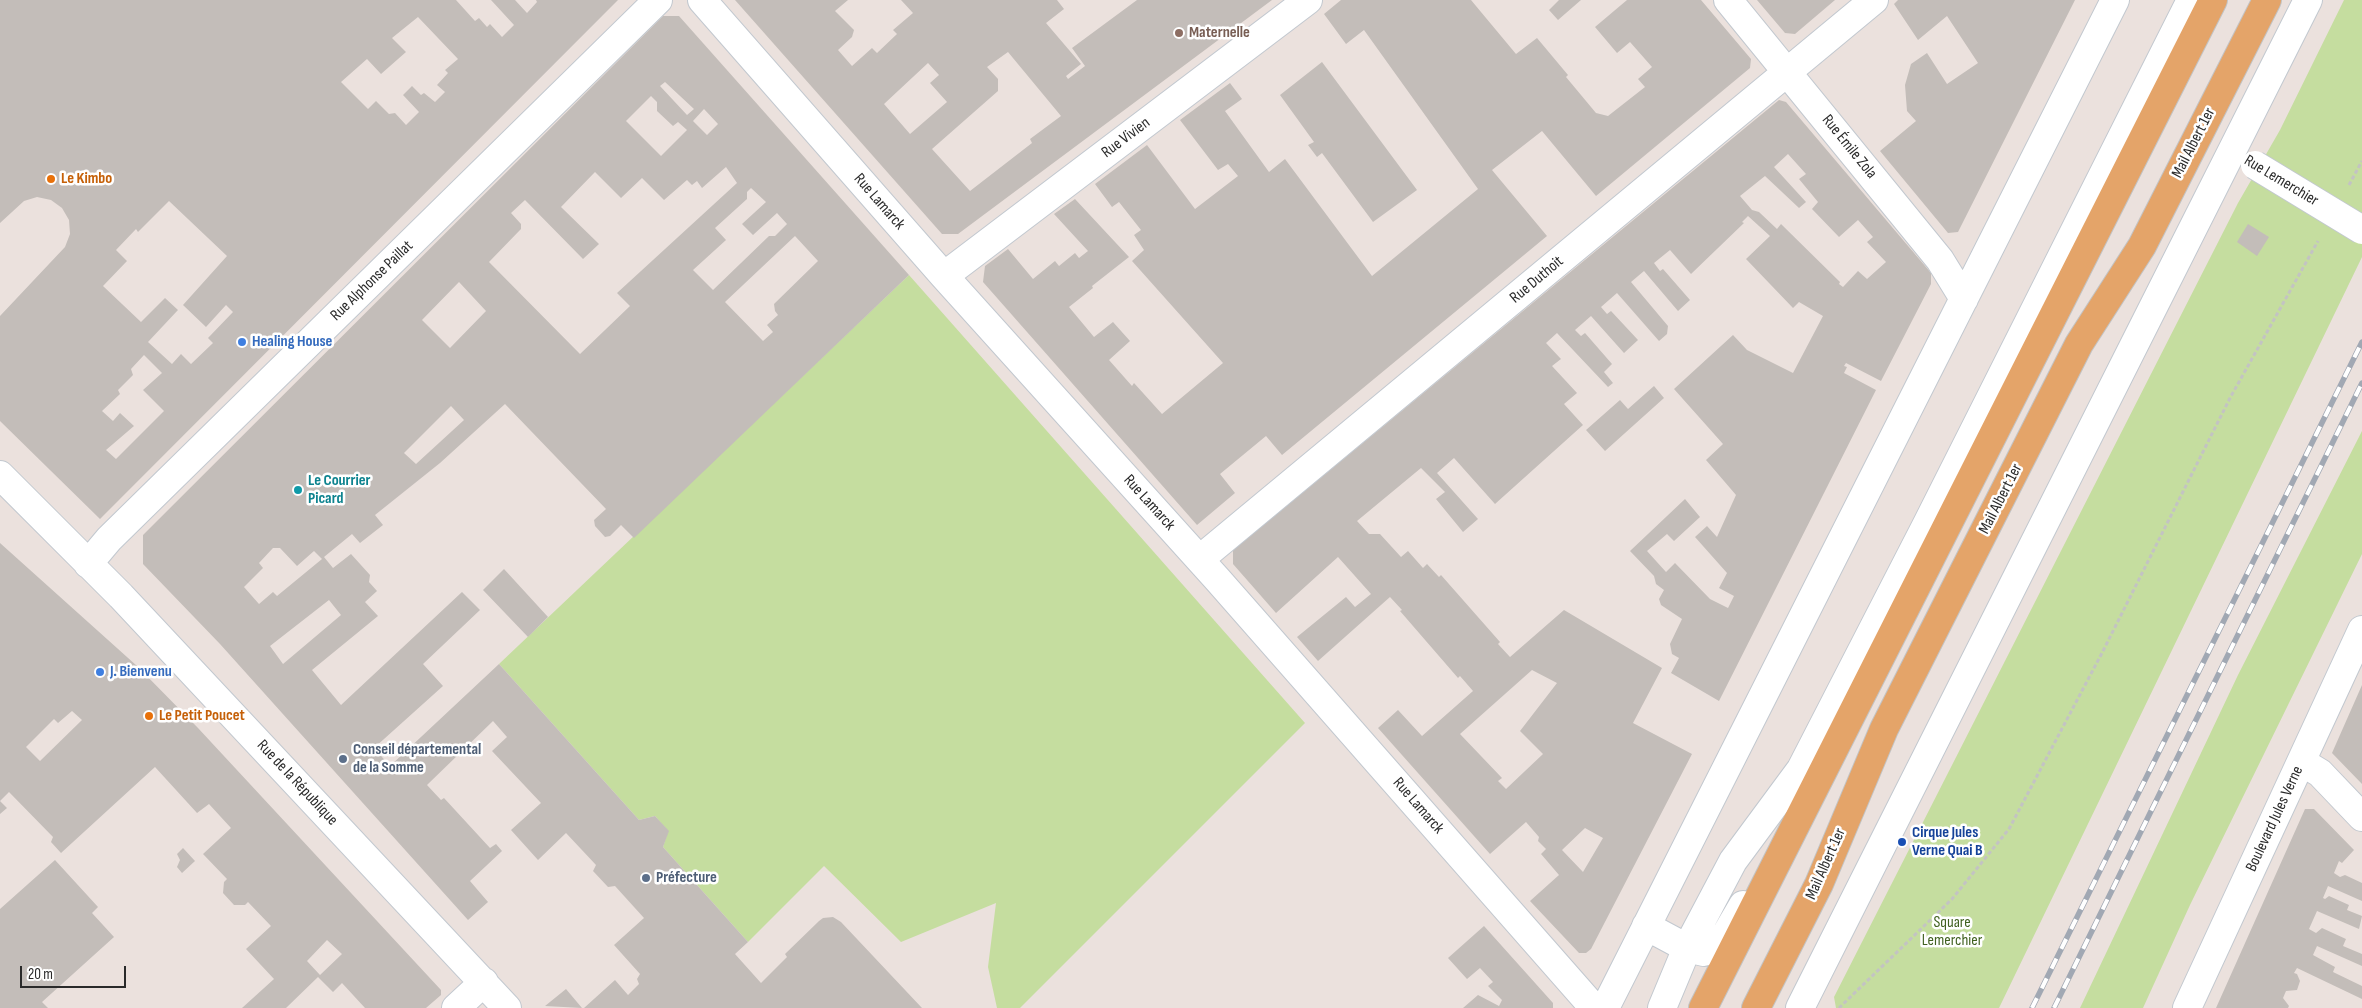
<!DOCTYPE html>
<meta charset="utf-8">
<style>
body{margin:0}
#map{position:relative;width:2362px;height:1008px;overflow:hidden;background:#ebe1dd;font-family:"Sofia Sans Condensed",sans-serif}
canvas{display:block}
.scale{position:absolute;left:20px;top:966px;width:106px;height:22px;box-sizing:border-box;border:2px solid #2a2a2a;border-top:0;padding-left:6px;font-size:15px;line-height:18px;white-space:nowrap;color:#2a2a2a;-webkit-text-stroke:4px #fff;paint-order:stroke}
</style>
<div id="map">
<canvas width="2362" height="1008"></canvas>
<div class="scale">20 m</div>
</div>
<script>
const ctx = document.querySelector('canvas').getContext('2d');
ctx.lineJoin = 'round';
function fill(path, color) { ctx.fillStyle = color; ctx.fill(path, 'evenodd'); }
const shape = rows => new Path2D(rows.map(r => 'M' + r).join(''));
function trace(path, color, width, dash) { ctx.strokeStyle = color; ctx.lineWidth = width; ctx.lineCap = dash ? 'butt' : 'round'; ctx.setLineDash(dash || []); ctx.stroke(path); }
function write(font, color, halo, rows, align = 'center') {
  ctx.font = font + ' "Sofia Sans Condensed",sans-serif'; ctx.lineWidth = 5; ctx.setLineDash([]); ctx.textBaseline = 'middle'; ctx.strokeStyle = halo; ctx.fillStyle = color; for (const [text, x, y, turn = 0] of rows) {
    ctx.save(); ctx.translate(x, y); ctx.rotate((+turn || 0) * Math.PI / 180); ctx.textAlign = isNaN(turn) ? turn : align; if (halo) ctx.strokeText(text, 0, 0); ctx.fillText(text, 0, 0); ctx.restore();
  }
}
const green = shape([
 [2344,0,2362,0,2362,257,1999,1008,1836,1008,1834,997,2238,203,2280,130],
 [909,275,1305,723,1020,1008,997,1008,988,967,996,903,901,942,824,866,748,942,663,847,668,831,655,816,639,820,499,664],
 [2362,431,2362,554,2190,905,2143,1008,2080,1008,2238,675]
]);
const building = shape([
 [0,0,456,0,475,21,479,18,487,27,490,24,502,37,514,25,491,0,515,0,527,13,537,2,536,0,618,0,100,519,0,421,0,316,65,247,70,234,69,220,62,208,51,200,37,197,24,201,0,223],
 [418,17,458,59,445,70,448,73,437,85,445,92,435,102,424,93,421,95,412,86,403,95,419,112,406,125,395,113,389,114,376,101,368,109,341,82,367,59,381,74,406,52,392,38],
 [169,201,227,256,183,305,206,327,226,305,233,312,208,338,213,343,191,364,181,354,172,364,148,342,178,310,165,298,141,322,103,286,127,261,116,250,136,229,138,232],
 [144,355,162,373,143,390,164,411,116,459,106,450,134,426,120,413,113,421,102,411,120,394,118,390,133,375,131,369],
 [735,0,848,0,835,11,854,30,852,37,838,50,852,66,872,48,877,53,897,34,893,30,913,13,901,0,1057,0,1064,9,1046,23,1081,64,1066,76,1068,79,1085,66,1072,48,1137,0,1272,0,958,234,942,234],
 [1008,52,1061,116,1030,139,1032,143,970,191,932,149,998,91,998,79,987,67],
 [928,63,939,75,930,83,947,102,910,134,884,104],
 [1341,0,1471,0,1516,54,1537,38,1568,75,1566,77,1596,113,1608,116,1645,87,1638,79,1652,67,1630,42,1617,53,1595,27,1627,0,1701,0,1751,59,1750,68,1596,196,1542,131,1492,170,1547,236,1282,455,1266,436,1220,474,1235,493,1197,525,983,282,985,266,1008,249,1033,279,1055,261,1059,266,1075,253,1079,258,1088,251,1054,214,1075,199,1129,257,1092,286,1093,288,1069,307,1094,337,1113,322,1130,341,1109,360,1132,386,1134,383,1162,414,1223,363,1132,261,1144,250,1134,235,1141,230,1119,202,1112,207,1095,184,1147,145,1195,209,1238,176,1228,164,1218,170,1180,120,1230,83,1242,99,1225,111,1269,172,1285,159,1372,276,1478,189,1364,30,1346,44,1324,14],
 [1559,0,1581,0,1558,20,1549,10],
 [1757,0,1835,0,1795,34,1785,33],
 [1898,0,2075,0,1958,232,1948,233,1880,151,1916,121,1907,111,1905,85,1911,64,1927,53,1947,84,1978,63,1947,16,1918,40,1894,4],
 [663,16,679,16,909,275,634,538,621,525,610,536,605,537,595,526,594,520,606,509,505,404,440,463,375,515,383,525,360,543,352,534,324,557,333,568,351,554,370,575,369,582,377,591,365,602,378,616,312,670,341,705,462,592,480,610,423,664,443,686,374,748,390,766,499,664,639,820,655,816,669,831,663,847,748,942,735,954,761,983,787,957,785,954,819,921,823,918,833,917,841,922,922,1008,584,1008,615,980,628,995,639,984,637,979,640,974,614,945,644,918,615,886,608,887,593,871,596,865,566,833,538,860,511,830,541,803,492,751,507,737,493,721,427,785,441,800,444,798,490,848,496,844,502,851,470,881,488,902,468,920,220,644,143,564,143,535],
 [665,82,694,109,687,115,660,86],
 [651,96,657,102,657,111,673,126,678,122,687,130,661,156,626,121],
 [704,109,718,124,707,135,693,121],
 [726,167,737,183,617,293,630,306,580,354,489,262,521,229,521,224,511,213,525,200,583,259,599,244,561,207,595,172,621,198,642,178,664,200,687,180,692,185,697,181,702,188],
 [751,188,766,202,742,224,753,235,777,213,787,224,775,236,769,236,713,290,693,270,726,240,715,228,747,199,747,192],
 [795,236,818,261,774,304,775,311,778,315,767,325,773,332,763,341,725,302],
 [459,282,486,311,450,348,422,320],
 [451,406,464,420,416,464,404,453],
 [273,548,280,548,297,566,314,551,322,559,277,596,273,592,259,604,244,587,263,568,259,563],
 [329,600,341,615,283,664,270,646],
 [1322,62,1417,190,1373,222,1322,153,1317,157,1308,145,1314,142,1280,95],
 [1779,100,1786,102,1931,273,1931,284,1881,381,1846,363,1844,366,1847,367,1844,373,1876,390,1719,701,1671,673,1679,658,1672,654,1670,644,1682,619,1661,605,1659,599,1664,590,1656,584,1654,576,1630,551,1685,499,1700,517,1674,541,1667,534,1647,551,1666,572,1675,563,1710,599,1728,608,1734,596,1719,588,1727,573,1695,537,1707,526,1717,537,1736,495,1706,460,1723,444,1674,389,1733,335,1747,350,1793,373,1823,316,1799,302,1793,308,1746,259,1770,236,1748,216,1742,222,1744,223,1691,274,1670,250,1654,263,1660,271,1663,269,1690,300,1678,311,1644,271,1631,282,1668,326,1667,334,1659,341,1617,293,1601,307,1607,314,1611,311,1638,340,1624,353,1591,316,1575,330,1581,336,1585,333,1612,364,1604,372,1613,383,1608,387,1557,333,1546,343,1561,359,1552,366,1577,393,1564,404,1583,425,1495,504,1454,458,1437,473,1478,519,1463,532,1436,499,1445,492,1421,468,1357,521,1369,534,1380,534,1401,557,1408,551,1423,568,1427,564,1439,577,1441,575,1500,642,1498,644,1510,657,1564,610,1662,668,1633,723,1692,754,1591,949,1586,953,1579,953,1530,901,1559,875,1541,854,1546,849,1538,841,1539,837,1526,822,1490,854,1378,728,1398,710,1422,736,1473,691,1460,676,1458,678,1400,611,1402,610,1390,597,1318,661,1297,637,1346,597,1355,607,1371,594,1338,557,1276,613,1233,564,1233,550],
 [1788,154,1806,174,1799,179,1818,202,1812,209,1839,237,1858,220,1873,237,1867,242,1886,262,1867,279,1858,271,1843,287,1839,284,1840,282,1781,224,1777,229,1759,212,1752,210,1740,196,1765,176,1799,208,1806,202,1774,167],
 [1532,670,1557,683,1520,731,1543,754,1506,789,1498,781,1502,778,1460,734],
 [1585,828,1603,838,1583,872,1562,850],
 [2248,224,2269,237,2257,256,2237,242],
 [1654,386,1664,398,1605,451,1586,430,1620,400,1628,409],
 [0,543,137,666,198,728,441,990,441,995,426,1008,365,1008,342,983,333,992,318,977,286,1008,242,1008,274,979,246,949,271,926,248,902,245,905,234,905,223,893,224,882,227,879,203,854,231,828,209,804,197,813,155,767,61,853,51,842,53,837,9,792,0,801],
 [72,711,82,720,40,761,26,747,54,719,58,723],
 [327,940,342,954,320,975,307,961],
 [504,569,548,617,528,637,483,590],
 [2362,685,2362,784,2332,753],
 [0,801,7,808,0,814],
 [2305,809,2314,809,2354,850,2342,863,2339,861,2334,873,2340,877,2345,875,2362,883,2362,901,2328,886,2323,898,2325,899,2329,896,2349,905,2347,910,2362,916,2359,929,2317,911,2309,929,2316,933,2322,928,2346,939,2343,946,2362,954,2362,966,2317,946,2313,955,2335,967,2333,972,2362,986,2362,999,2297,968,2294,973,2297,974,2300,981,2297,990,2286,991,2283,998,2289,1006,2288,1008,2216,1008],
 [183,848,195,861,182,873,177,867,180,860,177,854],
 [55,860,98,907,92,913,114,937,42,1002,48,1008,0,1008,0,909],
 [1484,926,1553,1003,1553,1008,1463,1008,1478,995,1499,1006,1502,1000,1488,986,1493,982,1480,968,1467,979,1448,958],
 [566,989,582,1008,545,1006]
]);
const path = shape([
 [2349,185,2362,161],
 [1839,1008,1952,899,2009,829,2102,653,2230,398,2318,241]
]);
const minor = shape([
 [702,0,944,276,1218,580,1594,1008],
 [1728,0,1940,260,1964,299],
 [944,276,1308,0],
 [0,475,121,596,507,1008],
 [1200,559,1874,0],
 [88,564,109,539,658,0],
 [2302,762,2320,773,2362,817],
 [1646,926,1687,948,1704,952,1726,934,1743,905],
 [456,1008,484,982],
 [1605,1008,2115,0],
 [1662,1008,1687,948,1733,861,1801,769,1928,522,2191,0],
 [1800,1008,2308,0],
 [2187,1008,2362,630]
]);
const major = shape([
 [1703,1008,2213,0],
 [1756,1008,1819,884,1884,729,2079,344,2142,246,2267,0]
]);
const rail = shape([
 [2032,1008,2362,342],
 [2054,1008,2362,383]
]);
const minorBridge = shape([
 [2255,165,2362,230]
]);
const markers = [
 [1179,33,5,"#8d6e63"],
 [51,179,5,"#e8710a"],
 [242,342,5,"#3f7fe0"],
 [298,490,5,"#0f9aa8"],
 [100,672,5,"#3f7fe0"],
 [149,716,5,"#e8710a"],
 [343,759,5,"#5c6f8a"],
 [1902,842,5,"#1a4fb4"],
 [646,878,5,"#5c6f8a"]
];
const educationNames = [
 ["Maternelle",1189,33]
];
const streetNames = [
 ["Rue Vivien",1126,138,-37],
 ["Mail Albert 1er",2194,143,-63],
 ["Rue Émile Zola",1849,147,51],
 ["Rue Lemerchier",2281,181,31],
 ["Rue Lamarck",879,202,49],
 ["Rue Duthoit",1537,280,-40],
 ["Rue Alphonse Paillat",372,281,-44],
 ["Mail Albert 1er",2001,499,-63],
 ["Rue Lamarck",1149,503,48],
 ["Rue de la République",297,783,47],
 ["Rue Lamarck",1418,806,49],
 ["Boulevard Jules Verne",2275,819,-65],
 ["Mail Albert 1er",1826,864,-66]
];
const foodNames = [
 ["Le Kimbo",61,179],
 ["Le Petit Poucet",159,716]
];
const shopNames = [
 ["Healing House",252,342],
 ["J. Bienvenu",110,672]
];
const cultureNames = [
 ["Le Courrier",308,481],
 ["Picard",308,499]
];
const serviceNames = [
 ["Conseil départemental",353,750],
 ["de la Somme",353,768],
 ["Préfecture",656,878]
];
const transitNames = [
 ["Cirque Jules",1912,833],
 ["Verne Quai B",1912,851]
];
const parkNames = [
 ["Square",1952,923],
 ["Lemerchier",1952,941]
];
fill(green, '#c5dd9f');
fill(building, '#c3bdb9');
trace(minor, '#c2c8cf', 30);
trace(major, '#c3c3c3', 30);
trace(path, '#c3c3c3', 3, [4, 2.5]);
trace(minor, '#fff', 28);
trace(major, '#e4a469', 28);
trace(rail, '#a1a8b3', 5.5);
trace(rail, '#fff', 4, [11]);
trace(minorBridge, '#c2c8cf', 30, []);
trace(minorBridge, '#fff', 28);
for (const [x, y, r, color] of markers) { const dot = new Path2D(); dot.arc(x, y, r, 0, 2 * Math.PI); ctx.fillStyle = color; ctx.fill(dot); trace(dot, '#fff', 2); }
write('bold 16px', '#785e54', '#fff', educationNames, 'left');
write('16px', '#2a2a2a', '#fff', streetNames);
write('bold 16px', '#c56008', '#fff', foodNames, 'left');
write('bold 16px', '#366cbe', '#fff', shopNames, 'left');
write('bold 16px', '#0d838f', '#fff', cultureNames, 'left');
write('bold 16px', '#4e5e75', '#fff', serviceNames, 'left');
write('bold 16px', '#164399', '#fff', transitNames, 'left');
write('16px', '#406120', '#fff', parkNames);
</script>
